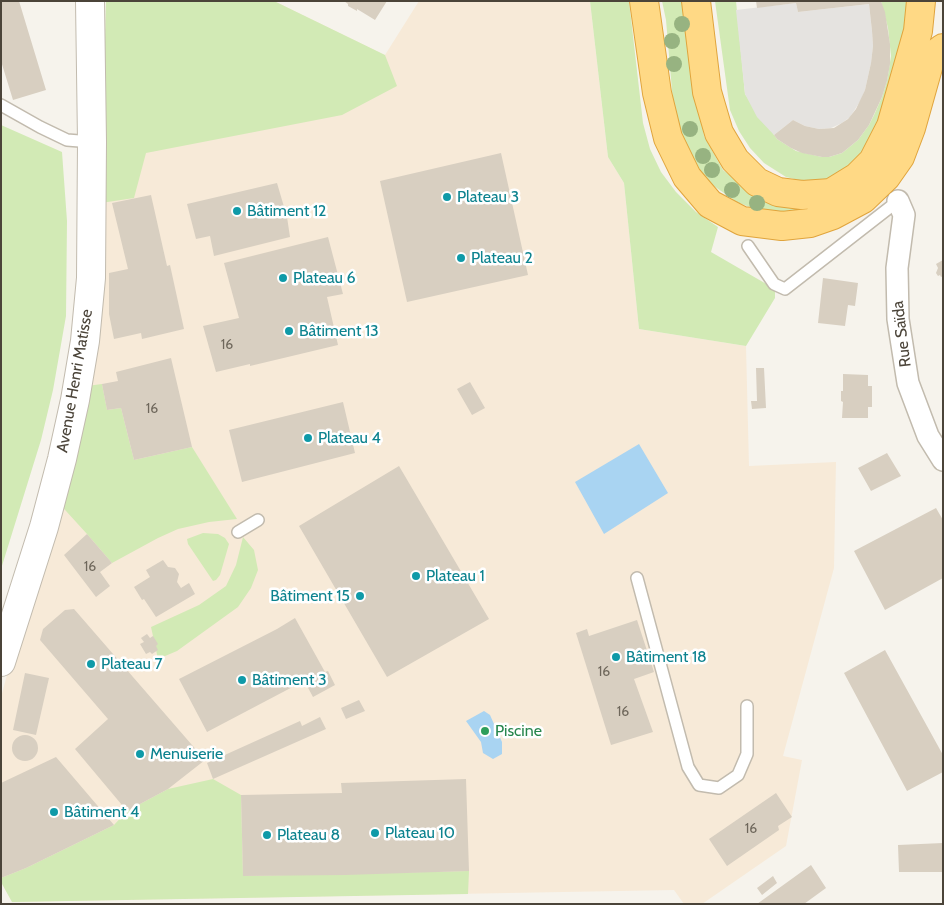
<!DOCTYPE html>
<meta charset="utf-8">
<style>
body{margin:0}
#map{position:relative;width:944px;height:905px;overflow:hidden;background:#f6f3ec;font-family:Cabin,sans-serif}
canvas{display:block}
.frame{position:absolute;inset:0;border:2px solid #4b4439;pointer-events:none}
</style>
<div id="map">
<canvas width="944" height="905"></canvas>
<div class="frame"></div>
</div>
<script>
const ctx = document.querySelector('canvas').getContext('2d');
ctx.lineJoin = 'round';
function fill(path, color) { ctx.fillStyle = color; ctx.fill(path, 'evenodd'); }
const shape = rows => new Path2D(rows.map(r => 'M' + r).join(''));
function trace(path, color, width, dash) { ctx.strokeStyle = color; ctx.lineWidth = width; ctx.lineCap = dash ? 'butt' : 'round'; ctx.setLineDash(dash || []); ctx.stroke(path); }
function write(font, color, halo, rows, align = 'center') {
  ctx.font = font + ' Cabin,sans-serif'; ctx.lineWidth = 5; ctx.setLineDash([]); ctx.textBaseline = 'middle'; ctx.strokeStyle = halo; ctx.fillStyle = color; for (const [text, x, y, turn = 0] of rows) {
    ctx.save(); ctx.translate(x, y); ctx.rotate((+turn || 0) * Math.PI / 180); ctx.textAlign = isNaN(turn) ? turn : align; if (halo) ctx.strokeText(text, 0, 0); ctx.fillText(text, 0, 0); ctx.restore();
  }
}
const commercial = shape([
 [106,1,274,1,385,55,419,1,590,1,608,157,624,183,639,329,746,346,749,466,836,462,834,568,783,756,802,760,786,846,702,904,684,904,674,890,12,902,1,882,1,697,97,348]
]);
const green = shape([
 [106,1,274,1,385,55,397,86,342,115,146,153,134,198,101,203],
 [590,1,629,1,643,123,650,149,661,172,676,192,696,212,718,227,711,252,775,289,775,298,746,346,639,329,624,183,608,157],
 [662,1,689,1,704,136,723,170,760,197,809,206,805,211,762,212,737,202,708,182,687,152,674,114,666,20],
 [715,1,736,1,745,94,777,139,796,151,822,157,829,157,842,153,847,149,858,140,869,125,874,115,882,97,887,81,891,56,888,28,881,1,907,1,907,39,883,121,865,158,828,181,806,182,786,177,764,163,750,148,739,131,730,110],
 [1,125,62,152,67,221,66,316,53,390,41,440,1,569],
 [102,384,107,410,121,408,134,460,192,447,237,519,209,522,178,529,158,538,112,563,87,534,56,500,87,386],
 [203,533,218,534,225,538,229,544,220,575,216,580,213,581,188,544,187,539],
 [243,537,254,550,258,570,251,588,238,607,177,651,158,659,151,627,199,605,226,586,236,565],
 [213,779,241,795,243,876,469,871,468,894,12,902,1,882,1,878,26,868,114,825,127,811,168,789]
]);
const parking = shape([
 [796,3,798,12,869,4,872,31,873,46,871,63,865,90,861,100,850,117,842,123,831,128,819,129,805,126,793,120,774,135,757,117,745,94,736,10]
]);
const water = shape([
 [639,444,668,493,604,534,575,482],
 [484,711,490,715,502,742,502,754,493,759,483,753,481,742,466,721]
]);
const building = shape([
 [1,1,19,1,46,90,13,100,1,61],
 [344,1,387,1,375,20,357,9,357,11,348,6,348,4],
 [756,1,881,1,885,12,890,44,890,64,887,81,882,97,869,125,858,140,847,149,842,153,829,157,822,157,802,153,791,148,777,139,774,135,793,120,805,126,819,129,834,128,848,119,856,109,865,90,871,63,873,46,872,31,869,4,798,12,796,3,757,8],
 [501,153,528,275,407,302,380,181],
 [277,183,287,217,290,237,214,256,210,236,196,239,187,204],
 [151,195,167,266,170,265,184,329,142,339,141,333,114,339,109,314,109,273,128,269,112,203],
 [328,237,343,294,327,297,338,345,250,366,250,364,216,372,203,326,239,318,224,263],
 [943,260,943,276,941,277,940,275,938,276,936,273,938,268,936,264],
 [823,278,858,283,855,306,848,305,845,326,818,323],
 [171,358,192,447,134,460,121,408,107,410,102,384,118,381,116,372],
 [756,368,764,368,766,408,752,409,751,401,757,401],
 [843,374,868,375,868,386,872,386,872,407,868,407,868,418,842,418,843,402,841,401,841,391,843,391],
 [470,382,485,408,472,415,457,389],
 [343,402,355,453,242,482,229,430],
 [887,453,901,476,871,491,858,468],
 [399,466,489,619,387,677,299,526],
 [936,508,943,520,943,578,885,610,854,551],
 [87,534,112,563,100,572,110,586,96,597,64,555],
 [163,560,168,567,175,568,179,574,177,582,181,588,189,583,195,594,156,617,144,599,142,600,134,587,150,577,146,570],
 [74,609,205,760,168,789,127,811,75,749,108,719,40,640,43,629,65,610],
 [295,618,325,672,328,671,335,685,313,697,306,684,303,685,302,682,207,732,179,679,277,629],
 [637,620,654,672,634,679,653,732,611,745,576,633,587,629,589,636],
 [147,634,150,638,153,636,158,644,156,646,158,650,152,654,150,652,146,654,140,644,144,642,141,638],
 [885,650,943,755,943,772,907,791,844,673],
 [25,673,49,678,36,735,13,730],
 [359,700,365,711,346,719,341,708],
 [320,717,326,729,213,779,207,763,300,721,302,726],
 '12 748a13 13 0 1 1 26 0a13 13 0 1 1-26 0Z',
 [56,757,114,825,26,868,1,878,1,783],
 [466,779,469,871,345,875,243,876,241,795,342,793,341,783],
 [776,793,792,817,778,826,779,830,727,866,709,839],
 [943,843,943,872,899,872,898,845],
 [811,865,826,888,804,904,757,904],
 [773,876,777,883,762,895,757,888]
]);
const service = shape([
 [1,105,40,127,67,140,92,142],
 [748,246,774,284,785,289,898,201],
 [238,532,258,520],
 [637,578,688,767,699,785,719,788,738,775,747,754,747,706]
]);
const minor = shape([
 [898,201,904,215,897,268,898,319,908,383,928,436,943,460]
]);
const tertiary = shape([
 [1,662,44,527,62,459,75,400,85,341,91,278,92,142,90,1]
]);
const trunk = shape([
 [644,1,657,93,668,138,687,177,710,204,742,221,782,226,810,223,833,215,863,199,886,177,900,157,911,128,929,64,934,55,943,48],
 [696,1,707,92,719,133,735,160,757,182,778,192,802,195,831,193,857,177,873,161,891,126,918,31,921,1]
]);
const trees = [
 [682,24],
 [672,41],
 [674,64],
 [690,129],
 [703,156],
 [712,170],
 [732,190],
 [757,203]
];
const markers = [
 [447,197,5,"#0f9aa8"],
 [237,211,5,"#0f9aa8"],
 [461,258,5,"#0f9aa8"],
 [283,278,5,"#0f9aa8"],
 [289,331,5,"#0f9aa8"],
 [308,438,5,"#0f9aa8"],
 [416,576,5,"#0f9aa8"],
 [360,596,5,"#0f9aa8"],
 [616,657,5,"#0f9aa8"],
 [91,664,5,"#0f9aa8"],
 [242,680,5,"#0f9aa8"],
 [485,731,5,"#2e9e5b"],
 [140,754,5,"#0f9aa8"],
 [54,812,5,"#0f9aa8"],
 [375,833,5,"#0f9aa8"],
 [267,835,5,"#0f9aa8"]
];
const numberNames = [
 ["16",227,345],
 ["16",152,409],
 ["16",90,567],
 ["16",604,672],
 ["16",623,712],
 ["16",751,829]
];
const cultureNames = [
 ["Plateau 3",457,197],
 ["Bâtiment 12",247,211],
 ["Plateau 2",471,258],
 ["Plateau 6",293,278],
 ["Bâtiment 13",299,331],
 ["Plateau 4",318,438],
 ["Plateau 1",426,576],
 ["Bâtiment 15",350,596,"right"],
 ["Bâtiment 18",626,657],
 ["Plateau 7",101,664],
 ["Bâtiment 3",252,680],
 ["Menuiserie",150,754],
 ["Bâtiment 4",64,812],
 ["Plateau 10",385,833],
 ["Plateau 8",277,835]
];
const streetNames = [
 ["Rue Saïda",902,334,-97],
 ["Avenue Henri Matisse",75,381,-80]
];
const leisureNames = [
 ["Piscine",495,731]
];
fill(commercial, '#f7ead8');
fill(green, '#d2eab5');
fill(parking, '#e5e3e0');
fill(water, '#a9d4f2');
fill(building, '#d8cfc1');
trace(service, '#c2bbae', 14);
trace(minor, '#c2bbae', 24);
trace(tertiary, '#c2bbae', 30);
trace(trunk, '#e0a43c', 30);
trace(service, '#fff', 11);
trace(minor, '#fff', 21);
trace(tertiary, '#fff', 28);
trace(trunk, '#ffd985', 28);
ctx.fillStyle = '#97b381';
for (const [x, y] of trees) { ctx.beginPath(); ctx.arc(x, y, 8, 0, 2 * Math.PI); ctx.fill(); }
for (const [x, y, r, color] of markers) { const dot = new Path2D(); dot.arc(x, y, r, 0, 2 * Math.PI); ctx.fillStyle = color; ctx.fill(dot); trace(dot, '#fff', 2); }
write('14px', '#6e675b', null, numberNames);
write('16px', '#0d838f', '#fff', cultureNames, 'left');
write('16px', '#4b4439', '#fff', streetNames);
write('16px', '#27864d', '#fff', leisureNames, 'left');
</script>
